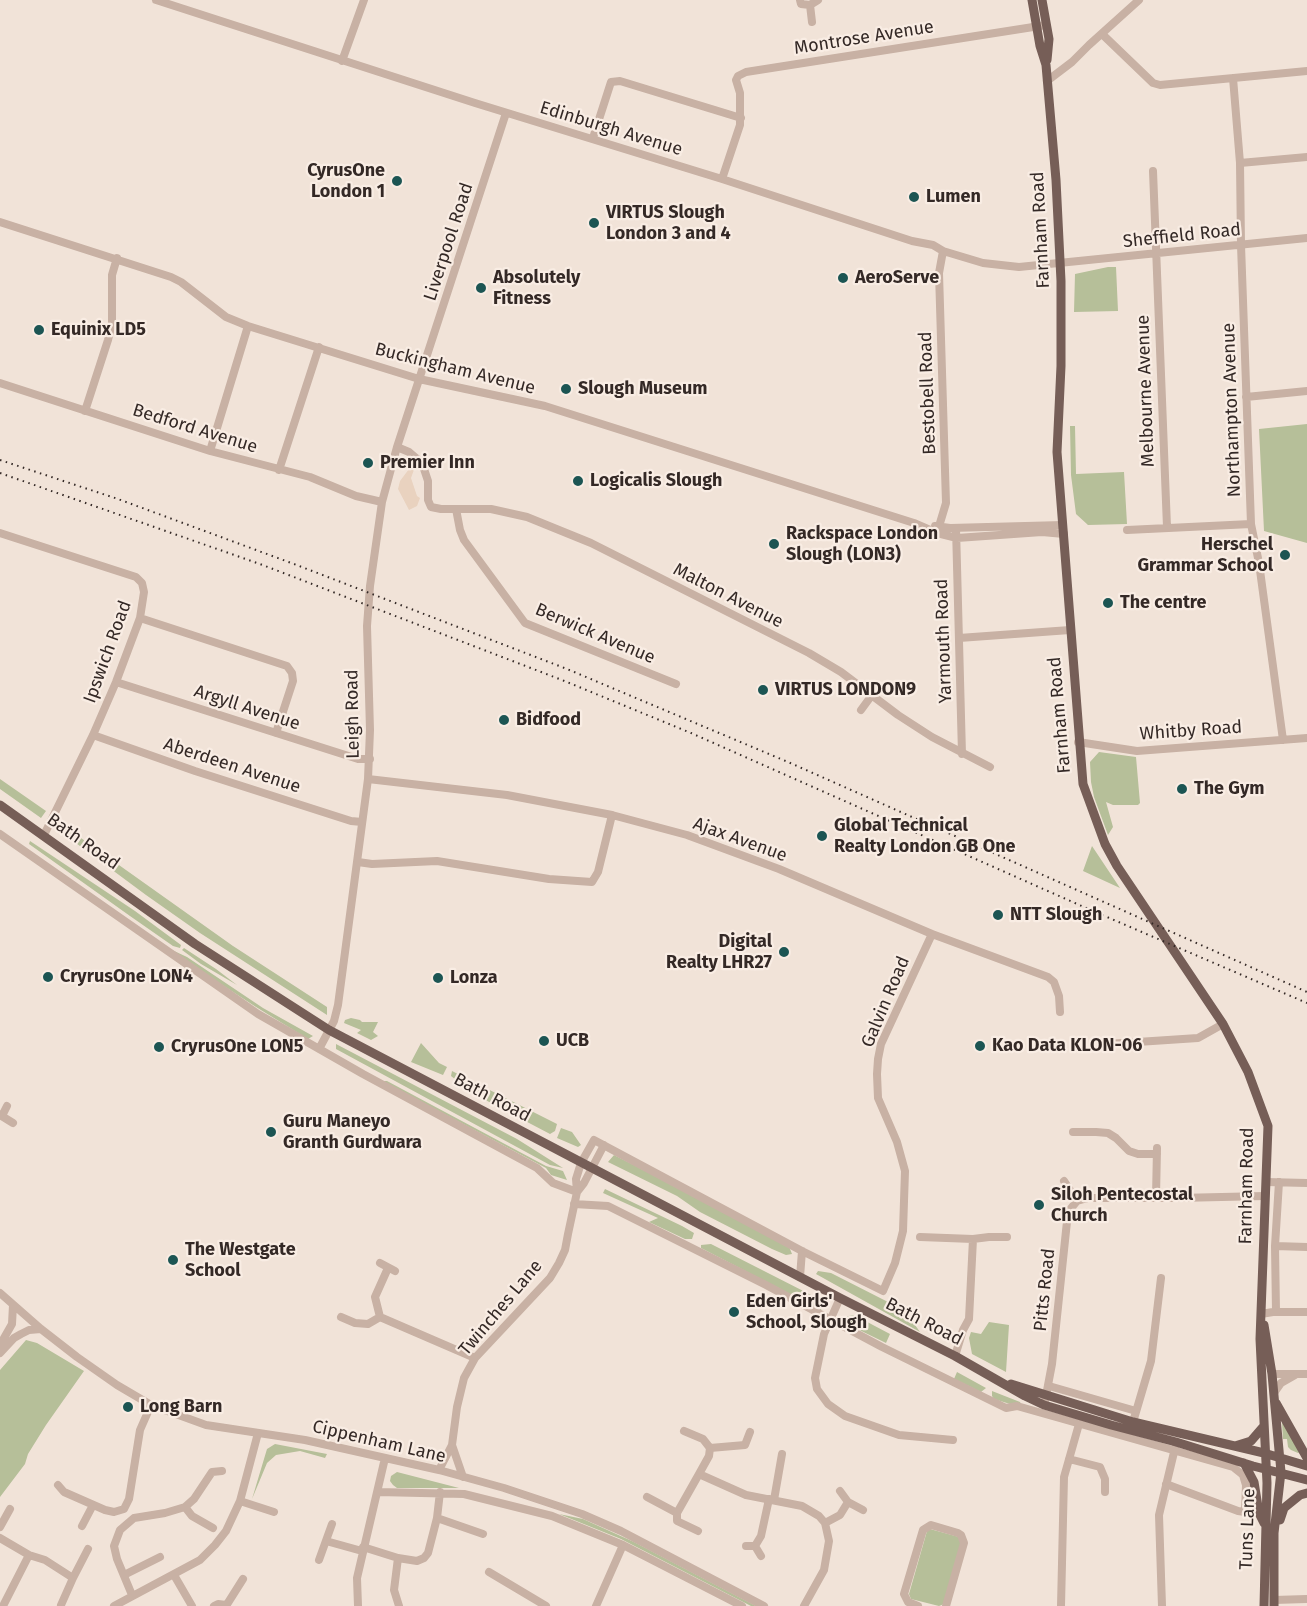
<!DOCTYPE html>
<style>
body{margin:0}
canvas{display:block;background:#f1e3d8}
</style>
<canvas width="1307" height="1606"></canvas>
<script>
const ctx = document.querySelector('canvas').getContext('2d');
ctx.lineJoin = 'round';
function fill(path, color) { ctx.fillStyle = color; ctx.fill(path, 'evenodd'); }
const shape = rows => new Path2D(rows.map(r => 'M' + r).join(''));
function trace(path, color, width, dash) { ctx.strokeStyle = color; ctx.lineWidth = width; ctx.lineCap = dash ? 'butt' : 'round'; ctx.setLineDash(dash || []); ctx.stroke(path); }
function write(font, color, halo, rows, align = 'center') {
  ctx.font = font + ' "Fira Sans",sans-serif'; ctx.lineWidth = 4.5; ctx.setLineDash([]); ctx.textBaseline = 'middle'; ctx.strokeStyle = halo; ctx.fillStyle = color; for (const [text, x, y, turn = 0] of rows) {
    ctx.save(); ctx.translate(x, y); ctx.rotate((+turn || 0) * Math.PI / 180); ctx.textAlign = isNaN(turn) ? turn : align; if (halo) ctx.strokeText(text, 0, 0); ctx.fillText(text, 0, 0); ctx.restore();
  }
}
const green = shape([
 [1108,267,1116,267,1118,311,1074,312,1075,274],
 [1307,424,1307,543,1264,531,1259,429],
 [1070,426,1075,426,1076,474,1124,472,1127,524,1088,525,1076,514,1071,475],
 [1099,752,1136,757,1140,803,1138,805,1113,805,1106,802,1113,827,1108,835,1094,797,1091,782,1090,762],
 [0,779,46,811,41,818,0,789],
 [60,824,64,826,233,946,327,1007,327,1015,200,933,146,895,57,829],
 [30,841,135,911,181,945,180,948,173,946,130,916,29,844],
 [1092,846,1120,888,1083,871],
 [184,948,216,969,237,985,201,964,182,950],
 [172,950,187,957,263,1008,313,1036,308,1039,256,1007,181,958],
 [351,1018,360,1020,362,1022,378,1022,373,1032,378,1036,371,1040,357,1033,361,1030,344,1023,345,1020],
 [421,1043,439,1063,447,1067,443,1075,411,1062],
 [336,1044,517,1139,563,1168,550,1165,336,1049],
 [452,1071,557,1124,555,1131,550,1134,474,1094,451,1076],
 [382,1081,387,1081,546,1166,563,1171,567,1180,551,1175,546,1168],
 [561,1128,572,1132,581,1145,578,1147,557,1138],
 [614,1155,788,1244,792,1254,786,1255,772,1249,700,1212,677,1196,608,1162],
 [605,1189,682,1226,694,1233,692,1239,685,1239,649,1222,658,1218,603,1193],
 [711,1244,821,1300,823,1305,821,1310,701,1248,701,1245],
 [818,1271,831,1273,888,1302,892,1297,898,1301,920,1332,816,1274],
 [854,1315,890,1334,886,1343,849,1325,850,1322,844,1317],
 [989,1322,1009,1325,1006,1372,972,1354,969,1338,971,1332,981,1334],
 [26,1340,37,1343,84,1371,46,1425,28,1454,25,1464,0,1497,0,1370],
 [957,1372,986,1388,981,1392,954,1379],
 [992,1391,1020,1402,1021,1404,1010,1404,994,1399,992,1396],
 [1285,1422,1300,1452,1298,1453,1291,1450,1288,1447,1287,1439,1283,1439,1282,1423],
 [275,1444,327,1454,325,1458,300,1451,276,1455,267,1463,252,1499,267,1449],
 [397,1472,459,1488,397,1488,393,1485,390,1481,391,1476],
 [559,1514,583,1519,634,1542,756,1606,751,1606,621,1539],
 [930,1529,959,1537,961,1542,944,1604,939,1606,911,1599,909,1594,927,1531]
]);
const plaza = shape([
 [412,465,415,467,411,478,417,496,420,498,417,506,409,510,398,489,400,481]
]);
const minor = shape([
 [156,0,475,103,722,179,912,241,933,245,943,251,983,263,1019,267,1307,238],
 [800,0,801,4,810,5],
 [812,22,810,5,818,0],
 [1102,34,1153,83,1160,85,1307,71],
 [342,61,364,0],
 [1233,78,1240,163,1241,245,1251,524,1259,563,1283,740],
 [1047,81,1072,62,1089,45,1139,0],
 [593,138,611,82,620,81,741,118],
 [1240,163,1307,157],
 [1153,171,1167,527],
 [722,179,740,125,740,93,736,80,738,76,746,72,1046,25],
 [0,222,171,277,181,282,226,317,248,326,419,379,545,406,914,523,937,533,957,538,1042,532,1064,534],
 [0,383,210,451,310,477,356,496,382,502],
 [1246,397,1307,391],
 [85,411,108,340,112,323,112,275,117,258],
 [397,447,409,452,422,463,428,481,428,500,431,507,441,509,491,509,527,517,591,543,809,653,841,672,898,715,932,737,990,767],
 [210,451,248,326],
 [279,470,319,347],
 [456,509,460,530,464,540,525,623,676,684],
 [935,526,950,528,1063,525],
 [956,528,962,754],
 [1127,530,1251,524],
 [0,533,136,577,142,583,144,592,140,618,116,682,93,735,44,835],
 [937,533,946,503,939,273,943,251],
 [140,618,287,666,292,673,293,681,276,733],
 [959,638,1070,630],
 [116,682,358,759,370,759],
 [861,710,872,695],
 [93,735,195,771,351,821,362,822],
 [1078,742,1137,751,1307,738],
 [368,779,507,795,612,815,687,835,779,869,932,934,1048,977,1054,982,1059,996,1060,1012],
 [0,834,258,1014,363,1074,537,1168,553,1183,577,1192],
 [358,862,372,864,437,861,549,879,592,882,598,872,612,815],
 [1107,1044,1198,1038,1223,1024],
 [319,1049,334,1021,338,1005,368,779,370,730,367,626,370,586,382,502,397,447,506,113],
 [0,1115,13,1123],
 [2,1116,7,1106],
 [1073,1132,1096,1132,1108,1133,1116,1138,1129,1151,1138,1154,1157,1154],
 [1064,1181,1077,1201],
 [1266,1182,1307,1183],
 [577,1192,584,1183,604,1145],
 [1156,1197,1157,1148],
 [1178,1198,1265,1196],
 [574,1204,608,1206,766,1285,882,1347,1006,1408,1017,1406,1233,1467,1243,1475,1246,1485,1245,1512,1259,1513],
 [920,1237,973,1239,989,1237,1007,1237],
 [1275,1246,1307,1247],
 [380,1263,395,1271],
 [800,1277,802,1251],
 [0,1293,41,1329,77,1357,117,1385,151,1405,206,1425,305,1440,439,1470,504,1488,582,1514,621,1531,764,1606],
 [840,1298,824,1334,815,1378,817,1389,828,1404,845,1416,899,1435,953,1440],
 [1276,1312,1275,1246,1279,1182],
 [1261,1314,1273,1312,1307,1312],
 [341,1317,355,1323,368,1324,380,1317],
 [380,1317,475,1358],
 [380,1317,375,1297,388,1268],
 [0,1345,12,1324,13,1305],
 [0,1353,14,1338,21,1334,29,1330,41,1329],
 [955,1356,963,1330,969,1319,973,1239],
 [1272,1374,1307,1374],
 [1049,1386,1136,1411],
 [1274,1393,1281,1383,1295,1375],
 [1045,1401,1052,1364,1068,1212,1077,1201,1088,1198,1172,1198],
 [1133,1422,1151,1361,1161,1278],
 [452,1445,463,1477],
 [710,1448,745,1445,750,1432],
 [1069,1459,1100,1467,1105,1479,1105,1492],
 [439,1470,452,1445,457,1407,464,1378,475,1358,550,1278,559,1263,565,1250,568,1234,577,1192,576,1179,581,1163,594,1140,802,1251,883,1291,895,1263,903,1231,905,1171,897,1142,878,1098,877,1074,878,1059,881,1044,932,934],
 [699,1474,746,1495,802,1506,819,1516,825,1523,829,1541,824,1570,804,1606],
 [1166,1484,1238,1511,1245,1512],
 [58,1485,64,1492,105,1510,114,1512,124,1509,129,1499,140,1430,151,1405],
 [840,1491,848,1502,863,1510],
 [378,1492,464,1494,552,1516,623,1545,742,1606],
 [647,1497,677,1513,699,1474,709,1456,710,1448,703,1439,684,1431],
 [774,1500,782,1454],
 [240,1501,274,1512],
 [185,1507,192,1516,213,1528],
 [677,1513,677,1521,698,1531],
 [437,1518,483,1534],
 [825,1523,840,1515,848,1502],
 [82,1526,93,1505],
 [0,1527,10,1509],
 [0,1538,29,1555,45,1560,73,1578,88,1549],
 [326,1541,362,1551],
 [746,1546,755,1546,761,1556],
 [755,1546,761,1536,769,1499],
 [363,1547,398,1558,417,1561,424,1558,428,1553,437,1518,440,1492],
 [398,1558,394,1590,399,1606],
 [319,1560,332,1524],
 [489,1572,546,1606],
 [124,1575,160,1557],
 [174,1575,192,1606],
 [132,1595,117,1559,114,1546,120,1530,134,1518,165,1513,185,1507,194,1499,212,1472,222,1471],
 [1274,1600,1307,1599],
 [61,1605,73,1578],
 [3,1606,29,1555],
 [114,1606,200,1560,215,1545,226,1531,240,1501,258,1433],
 [214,1606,218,1604,226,1605],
 [226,1606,243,1579],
 [358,1606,357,1578,385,1458],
 [596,1606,623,1545],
 [918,1606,908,1602,904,1594,923,1530,931,1525,958,1533,961,1535,964,1543,946,1606],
 [1061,1606,1064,1477,1079,1424],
 [1162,1606,1159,1515,1175,1448]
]);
const major = shape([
 [1032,0,1040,46,1046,65,1056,180,1061,281,1061,366,1057,452,1083,784,1105,844,1117,866,1223,1024,1248,1072,1268,1126,1260,1339,1267,1483,1264,1606],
 [1042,0,1049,39,1047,60],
 [0,805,195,944,329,1030,840,1298,955,1356,1025,1396,1044,1405,1111,1425,1176,1442,1253,1466,1307,1480],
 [1264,1325,1272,1374,1281,1472,1274,1533,1274,1606],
 [1011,1384,1133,1422,1264,1453,1307,1466],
 [1276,1403,1307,1458],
 [1235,1446,1251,1441,1264,1426],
 [1244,1463,1254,1482,1259,1513,1264,1523],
 [1280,1520,1284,1508,1300,1495,1307,1493]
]);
const rail = shape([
 [0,460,118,499,294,564,567,669,788,762,1307,992],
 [0,473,260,564,562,680,691,733,1093,911,1307,1003]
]);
const markers = [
 [397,181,6,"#1c5553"],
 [914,197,6,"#1c5553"],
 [594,223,6,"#1c5553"],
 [843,278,6,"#1c5553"],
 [481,288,6,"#1c5553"],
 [39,330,6,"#1c5553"],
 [566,389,6,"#1c5553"],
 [368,463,6,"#1c5553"],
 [578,481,6,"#1c5553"],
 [774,544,6,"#1c5553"],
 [1285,555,6,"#1c5553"],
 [1108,603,6,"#1c5553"],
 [763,690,6,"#1c5553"],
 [504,720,6,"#1c5553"],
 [1182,789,6,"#1c5553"],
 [822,836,6,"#1c5553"],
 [998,915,6,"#1c5553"],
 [784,952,6,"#1c5553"],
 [48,977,6,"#1c5553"],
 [438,978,6,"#1c5553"],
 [544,1041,6,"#1c5553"],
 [980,1046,6,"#1c5553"],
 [159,1047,6,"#1c5553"],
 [271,1132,6,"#1c5553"],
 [1039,1205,6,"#1c5553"],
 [173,1260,6,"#1c5553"],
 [734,1312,6,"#1c5553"],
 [128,1407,6,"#1c5553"]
];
const streetNames = [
 ["Montrose Avenue",864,38,-9],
 ["Edinburgh Avenue",611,129,17],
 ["Farnham Road",1041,230,-93],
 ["Sheffield Road",1182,236,-6],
 ["Liverpool Road",449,242,-72],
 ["Buckingham Avenue",455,369,14],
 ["Melbourne Avenue",1146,391,-92],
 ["Bestobell Road",928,393,-92],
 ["Northampton Avenue",1232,410,-92],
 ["Bedford Avenue",195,429,17],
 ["Malton Avenue",728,596,27],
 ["Berwick Avenue",595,634,23],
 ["Yarmouth Road",944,641,-92],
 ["Ipswich Road",108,652,-70],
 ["Argyll Avenue",247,708,18],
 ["Leigh Road",353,714,-91],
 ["Farnham Road",1060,715,-95],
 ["Whitby Road",1191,731,-4],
 ["Aberdeen Avenue",232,766,18],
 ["Ajax Avenue",740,840,20],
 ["Bath Road",83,842,35],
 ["Galvin Road",886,1002,-67],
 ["Bath Road",492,1098,28],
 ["Farnham Road",1247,1186,-89],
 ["Pitts Road",1045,1290,-84],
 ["Twinches Lane",501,1308,-50],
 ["Bath Road",924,1322,27],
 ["Cippenham Lane",379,1442,13],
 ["Tuns Lane",1248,1529,-88]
];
const poiNames = [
 ["CyrusOne",385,171,"right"],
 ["London 1",385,192,"right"],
 ["Lumen",926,197],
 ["VIRTUS Slough",606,213],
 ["London 3 and 4",606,234],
 ["Absolutely",493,278],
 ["Fitness",493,299],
 ["AeroServe",855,278],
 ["Equinix LD5",51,330],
 ["Slough Museum",578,389],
 ["Premier Inn",380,463],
 ["Logicalis Slough",590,481],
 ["Rackspace London",786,534],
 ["Slough (LON3)",786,555],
 ["Herschel",1273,545,"right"],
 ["Grammar School",1273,566,"right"],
 ["The centre",1120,603],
 ["VIRTUS LONDON9",775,690],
 ["Bidfood",516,720],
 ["The Gym",1194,789],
 ["Global Technical",834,826],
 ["Realty London GB One",834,847],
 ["NTT Slough",1010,915],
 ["Digital",772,942,"right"],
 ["Realty LHR27",772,963,"right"],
 ["CryrusOne LON4",60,977],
 ["Lonza",450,978],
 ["UCB",556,1041],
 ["Kao Data KLON-06",992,1046],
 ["CryrusOne LON5",171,1047],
 ["Guru Maneyo",283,1122],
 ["Granth Gurdwara",283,1143],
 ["Siloh Pentecostal",1051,1195],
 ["Church",1051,1216],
 ["The Westgate",185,1250],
 ["School",185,1271],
 ["Eden Girls'",746,1302],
 ["School, Slough",746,1323],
 ["Long Barn",140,1407]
];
fill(green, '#b6bf99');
fill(plaza, '#e9d2bf');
trace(minor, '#c8b1a4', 8);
trace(major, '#765e57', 9);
trace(rail, '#342926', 2, [1.5, 4.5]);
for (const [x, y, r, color] of markers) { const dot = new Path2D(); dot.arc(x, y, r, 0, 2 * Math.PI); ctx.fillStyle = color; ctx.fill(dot); trace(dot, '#f9ede4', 2); }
write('18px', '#342926', '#f9ede4', streetNames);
write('bold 18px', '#342926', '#f9ede4', poiNames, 'left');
</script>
